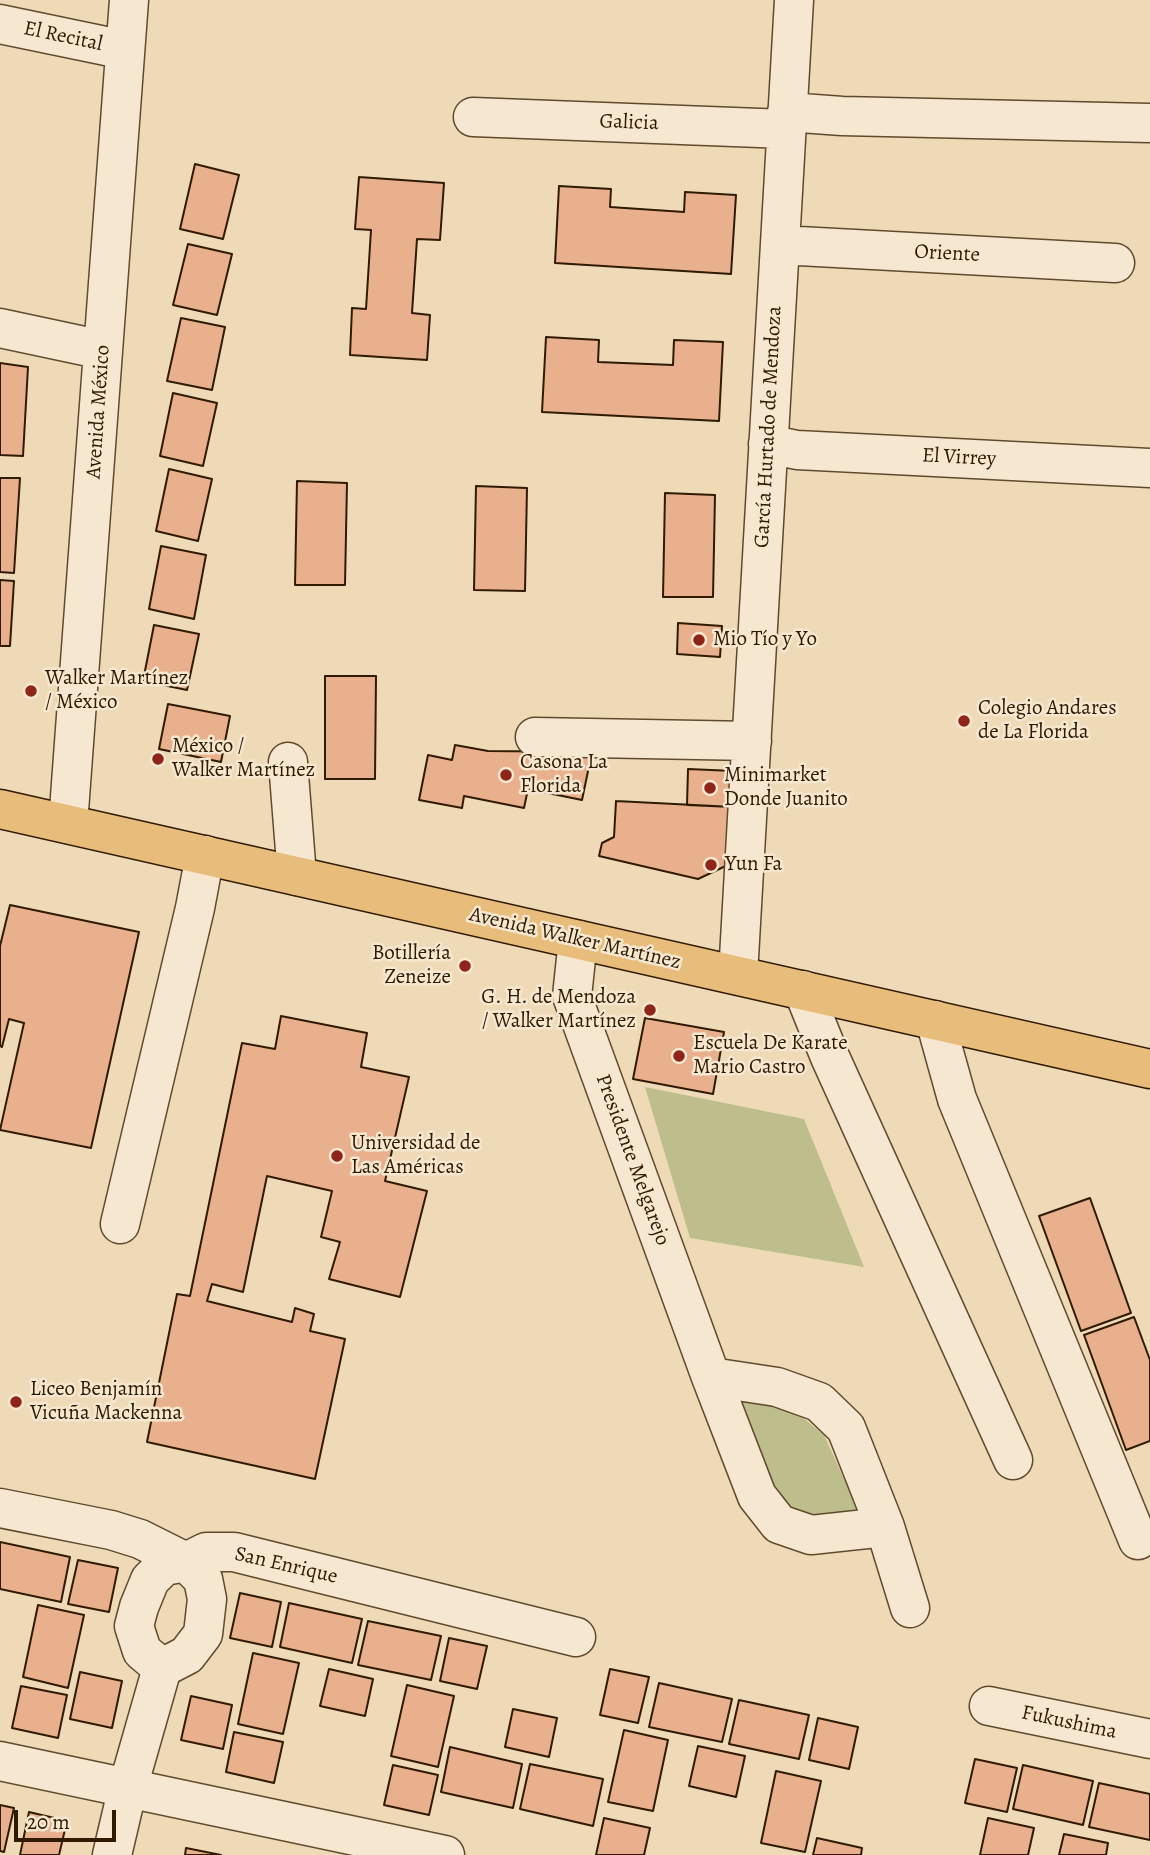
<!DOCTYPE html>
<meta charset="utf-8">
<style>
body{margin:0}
#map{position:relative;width:1150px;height:1855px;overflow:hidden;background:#efdab7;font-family:Alegreya,serif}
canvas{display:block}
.scale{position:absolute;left:14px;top:1810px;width:102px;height:32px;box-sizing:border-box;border:4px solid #301a00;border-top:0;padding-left:9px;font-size:21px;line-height:24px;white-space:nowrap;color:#301a00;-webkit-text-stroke:5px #f5e7d0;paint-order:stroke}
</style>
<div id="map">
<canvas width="1150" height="1855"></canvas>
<div class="scale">20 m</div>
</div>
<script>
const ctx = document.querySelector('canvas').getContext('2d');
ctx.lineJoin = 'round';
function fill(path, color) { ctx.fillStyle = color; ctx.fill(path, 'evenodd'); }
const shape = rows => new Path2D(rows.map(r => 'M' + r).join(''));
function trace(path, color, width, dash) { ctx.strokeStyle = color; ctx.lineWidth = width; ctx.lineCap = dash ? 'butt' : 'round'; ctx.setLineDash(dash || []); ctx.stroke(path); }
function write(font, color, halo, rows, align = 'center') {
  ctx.font = font + ' Alegreya,serif'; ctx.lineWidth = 5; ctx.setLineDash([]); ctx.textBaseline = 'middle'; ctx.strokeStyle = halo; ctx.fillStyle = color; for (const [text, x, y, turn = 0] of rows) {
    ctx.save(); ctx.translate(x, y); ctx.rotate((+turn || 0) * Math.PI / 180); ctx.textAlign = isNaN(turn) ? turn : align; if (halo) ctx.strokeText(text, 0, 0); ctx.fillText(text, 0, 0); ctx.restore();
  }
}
const green = shape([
 [645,1087,804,1119,864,1267,690,1238],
 [733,1397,796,1412,824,1435,859,1512,804,1522,776,1505]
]);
const building = shape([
 [195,164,239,175,223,239,180,229,195,164],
 [359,177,444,183,440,240,417,239,412,313,430,315,427,360,350,355,352,308,366,309,371,230,355,229,359,177],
 [559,186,611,189,610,207,684,212,685,192,736,195,731,274,555,263,559,186],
 [188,244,232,254,217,315,173,305,188,244],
 [181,318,225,327,212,390,167,381,181,318],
 [546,337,599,340,598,362,673,365,674,340,723,342,719,421,542,412,546,337],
 [0,363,28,367,23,456,0,455,0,363],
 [173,393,217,403,203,466,160,456,173,393],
 [169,469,212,479,198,541,156,531,169,469],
 [0,478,20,478,14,573,0,572,0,478],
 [297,481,347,483,345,585,295,585,297,481],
 [476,486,527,488,525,591,474,590,476,486],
 [665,493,715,495,713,597,663,597,665,493],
 [161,546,206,555,194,619,149,609,161,546],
 [0,580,14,581,10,646,0,646,0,580],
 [678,623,722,626,720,657,677,654,678,623],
 [154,625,199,634,187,690,143,681,154,625],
 [325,676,376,676,375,779,325,779,325,676],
 [168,704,230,716,221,762,159,749,168,704],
 [455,745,488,751,592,752,582,800,528,789,524,808,464,796,462,808,419,800,428,755,452,760,455,745],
 [688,769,734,771,733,807,687,805,688,769],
 [616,801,733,807,730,864,698,879,599,856,602,843,614,837,616,801],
 [10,905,139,932,91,1148,0,1130,24,1023,9,1019,2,1047,0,1046,0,946,10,905],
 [281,1016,367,1033,361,1067,409,1077,385,1181,427,1191,400,1297,329,1279,340,1242,321,1237,332,1191,267,1176,243,1292,212,1284,207,1301,292,1322,295,1308,314,1314,310,1331,345,1339,315,1479,147,1442,177,1294,190,1296,242,1043,275,1049,281,1016],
 [645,1018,724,1032,713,1094,633,1079,645,1018],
 [1090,1198,1131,1313,1081,1331,1039,1216,1090,1198],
 [1134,1317,1150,1360,1150,1441,1126,1450,1084,1335,1134,1317],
 [0,1542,70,1557,61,1602,0,1589,0,1542],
 [78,1560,118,1568,109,1612,68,1604,78,1560],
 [240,1593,281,1602,272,1647,230,1638,240,1593],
 [289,1603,362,1619,352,1663,280,1647,289,1603],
 [38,1605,84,1615,68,1688,23,1677,38,1605],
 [368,1621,441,1636,431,1680,358,1665,368,1621],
 [449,1638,487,1646,477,1689,440,1681,449,1638],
 [253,1653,299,1663,283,1734,238,1724,253,1653],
 [329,1669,373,1679,365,1716,320,1706,329,1669],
 [610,1669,649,1677,638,1723,600,1715,610,1669],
 [80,1672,122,1681,112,1728,70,1719,80,1672],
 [659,1683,732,1699,722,1742,649,1727,659,1683],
 [407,1685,454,1696,438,1767,391,1756,407,1685],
 [21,1686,67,1695,58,1738,12,1728,21,1686],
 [191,1696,232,1705,223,1749,181,1740,191,1696],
 [739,1700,809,1715,799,1759,729,1744,739,1700],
 [513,1709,557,1718,549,1757,505,1747,513,1709],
 [818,1718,858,1727,849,1769,809,1760,818,1718],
 [624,1730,668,1740,653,1811,608,1802,624,1730],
 [234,1732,283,1742,274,1783,226,1772,234,1732],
 [698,1746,745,1756,736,1797,689,1786,698,1746],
 [450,1747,522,1764,513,1808,441,1792,450,1747],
 [975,1759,1017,1768,1007,1812,965,1803,975,1759],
 [530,1764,603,1779,593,1826,520,1809,530,1764],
 [393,1765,438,1775,429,1815,384,1805,393,1765],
 [1023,1765,1093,1781,1083,1825,1013,1809,1023,1765],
 [776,1771,821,1781,805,1852,761,1843,776,1771],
 [1099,1783,1150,1794,1150,1840,1089,1827,1099,1783],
 [0,1805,14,1808,4,1852,0,1851,0,1805],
 [29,1812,67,1821,59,1855,20,1855,29,1812],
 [604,1818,650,1828,644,1855,596,1855,604,1818],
 [988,1818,1034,1828,1028,1855,980,1855,988,1818],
 [1064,1834,1108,1843,1106,1855,1059,1855,1064,1834],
 [817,1838,862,1848,861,1855,813,1855,817,1838],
 [186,1848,221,1855,185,1855,186,1848]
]);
const minor = shape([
 [0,24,125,50],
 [787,112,842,116,1150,123],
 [473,117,786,129],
 [780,245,1115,263],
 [0,328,103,350],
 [768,444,797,450,1150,468],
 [535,737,752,741],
 [288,762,297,876],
 [68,824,129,0],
 [578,940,572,996,711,1377,757,1496,779,1524,811,1535,885,1527],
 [738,975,794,0],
 [803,990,830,1057,1013,1460],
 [935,1020,957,1099,1138,1540],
 [120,1224,195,908,205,855],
 [711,1377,777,1387,819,1402,846,1428,885,1527,910,1608],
 [0,1508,111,1530,140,1539,186,1562,203,1579,207,1599,203,1634,187,1655,162,1668,128,1787,112,1855],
 [162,1668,142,1651,134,1626,139,1607,150,1580,164,1566,186,1562,206,1552,234,1552,576,1637],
 [989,1706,1150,1739],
 [0,1761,445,1855]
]);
const major = shape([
 [0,809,1150,1069]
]);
const markers = [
 [699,640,7,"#8f2418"],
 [31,691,7,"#8f2418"],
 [964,721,7,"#8f2418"],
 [158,759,7,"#8f2418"],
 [506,775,7,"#8f2418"],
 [710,788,7,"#8f2418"],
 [711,865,7,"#8f2418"],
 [465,966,7,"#8f2418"],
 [650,1010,7,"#8f2418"],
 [679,1056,7,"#8f2418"],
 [337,1156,7,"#8f2418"],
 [16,1402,7,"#8f2418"]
];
const streetNames = [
 ["El Recital",63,37,12],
 ["Galicia",629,123,2],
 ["Oriente",947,254,3],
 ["Avenida México",99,412,-86],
 ["García Hurtado de Mendoza",769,427,-87],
 ["El Virrey",959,458,3],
 ["Avenida Walker Martínez",575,939,13],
 ["Presidente Melgarejo",632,1160,70],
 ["San Enrique",286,1566,13],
 ["Fukushima",1069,1723,12]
];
const poiNames = [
 ["Mio Tío y Yo",713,640],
 ["Walker Martínez",45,679],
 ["/ México",45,703],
 ["Colegio Andares",978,709],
 ["de La Florida",978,733],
 ["México /",172,747],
 ["Walker Martínez",172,771],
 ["Casona La",520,763],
 ["Florida",520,787],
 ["Minimarket",724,776],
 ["Donde Juanito",724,800],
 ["Yun Fa",725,865],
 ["Botillería",451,954,"right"],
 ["Zeneize",451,978,"right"],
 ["G. H. de Mendoza",636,998,"right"],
 ["/ Walker Martínez",636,1022,"right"],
 ["Escuela De Karate",693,1044],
 ["Mario Castro",693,1068],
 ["Universidad de",351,1144],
 ["Las Américas",351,1168],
 ["Liceo Benjamín",30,1390],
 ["Vicuña Mackenna",30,1414]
];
fill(green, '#bdbe8c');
fill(building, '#e9b08d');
trace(building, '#301a00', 2);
trace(minor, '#604a2e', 41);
trace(major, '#301a00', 41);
trace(minor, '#f5e7d0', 38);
trace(major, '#e8bd7c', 38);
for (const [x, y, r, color] of markers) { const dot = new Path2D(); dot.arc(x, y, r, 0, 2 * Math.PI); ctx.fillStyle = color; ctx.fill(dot); trace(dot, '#f5e7d0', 2.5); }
write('21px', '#301a00', '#f5e7d0', streetNames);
write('21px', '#301a00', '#f5e7d0', poiNames, 'left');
</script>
